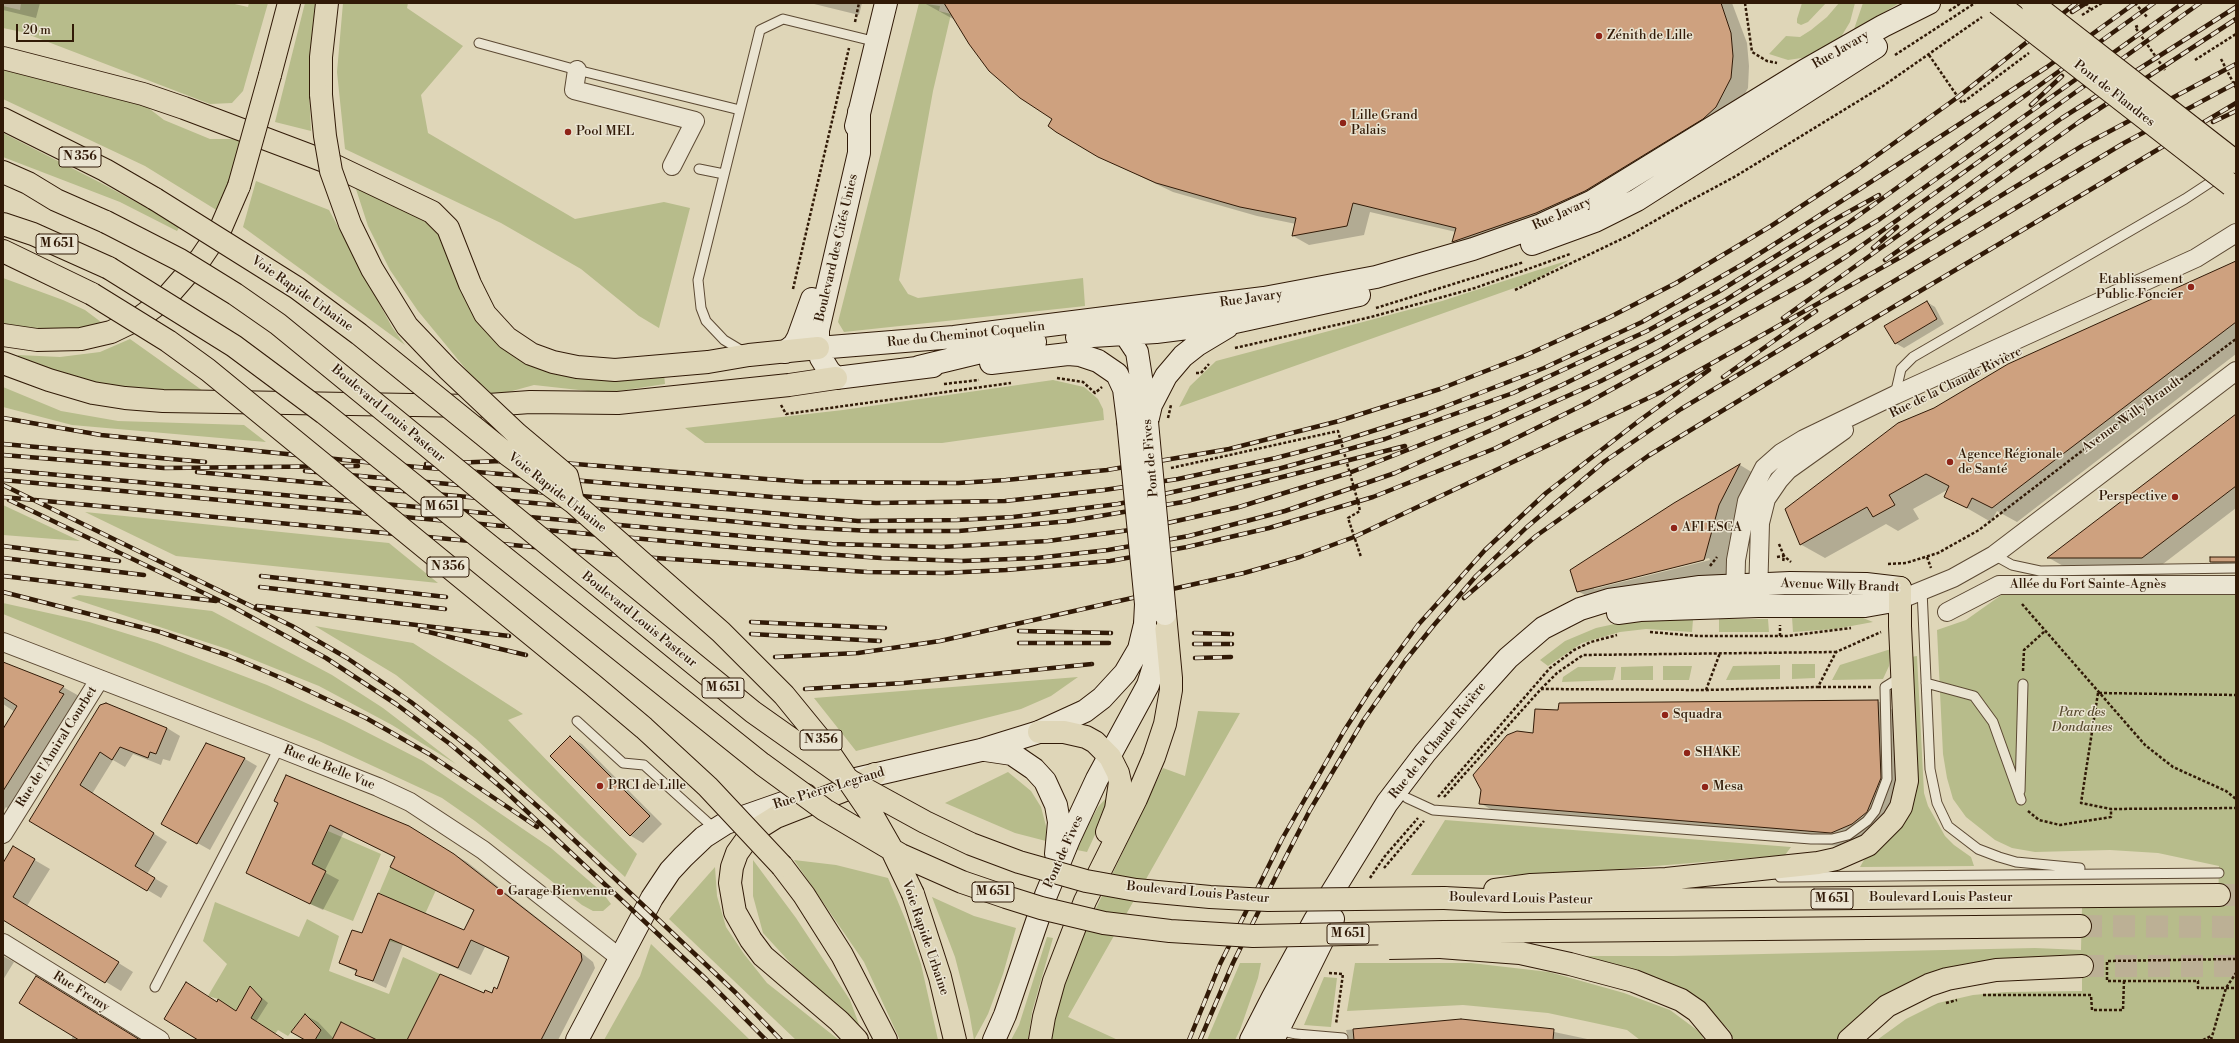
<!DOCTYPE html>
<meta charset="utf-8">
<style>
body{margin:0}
#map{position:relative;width:2239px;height:1043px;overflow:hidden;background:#dfd6b8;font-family:"Libre Bodoni",serif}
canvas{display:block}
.frame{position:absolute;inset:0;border:4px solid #311a07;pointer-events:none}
.scale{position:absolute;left:16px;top:24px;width:58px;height:18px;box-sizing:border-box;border:2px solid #311a07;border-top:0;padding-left:5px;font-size:12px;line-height:14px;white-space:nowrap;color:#311a07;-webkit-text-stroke:3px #eae4d1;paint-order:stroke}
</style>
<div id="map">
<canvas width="2239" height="1043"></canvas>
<div class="frame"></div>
<div class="scale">20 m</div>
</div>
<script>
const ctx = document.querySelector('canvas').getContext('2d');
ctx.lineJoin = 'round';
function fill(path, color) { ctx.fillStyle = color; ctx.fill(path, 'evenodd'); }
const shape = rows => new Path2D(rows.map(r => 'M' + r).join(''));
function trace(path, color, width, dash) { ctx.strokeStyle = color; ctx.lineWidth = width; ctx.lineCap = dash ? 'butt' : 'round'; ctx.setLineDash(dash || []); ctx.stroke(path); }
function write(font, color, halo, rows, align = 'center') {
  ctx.font = font + ' "Libre Bodoni",serif'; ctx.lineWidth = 3; ctx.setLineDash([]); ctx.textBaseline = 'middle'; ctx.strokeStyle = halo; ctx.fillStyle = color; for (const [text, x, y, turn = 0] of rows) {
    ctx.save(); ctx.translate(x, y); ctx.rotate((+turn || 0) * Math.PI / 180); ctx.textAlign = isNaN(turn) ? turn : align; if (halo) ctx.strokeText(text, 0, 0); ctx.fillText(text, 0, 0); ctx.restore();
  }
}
const green = shape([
 [21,3,230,3,248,7,249,3,268,3,243,91,232,103,210,104,22,32,3,28,3,6,20,10],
 [305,3,315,3,309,88,311,131,275,122],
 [343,3,408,3,407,8,463,46,421,95,428,133,575,219,664,202,690,208,659,328,639,316,581,269,501,223,345,149,337,72],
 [919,3,940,6,939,11,951,14,933,91,899,280,908,294,918,298,1083,278,1085,306,844,332,838,322],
 [1802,3,1826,3,1808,22,1801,25,1797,23,1797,19],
 [1839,3,1855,3,1850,22,1841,37,1808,57,1788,60,1769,54,1786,36,1800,37,1811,30,1827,17],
 [1863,3,1899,3,1853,32],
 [3,68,56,83,142,103,164,120,210,139,241,139,231,176,218,211,145,166,3,99],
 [3,133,101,183,180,226,177,231,120,202,3,157],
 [256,181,329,210,392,327,405,345,243,227],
 [355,186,423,210,531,364,664,374,665,384,606,393,534,385,494,396,469,373,418,311,390,270,368,226],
 [1569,260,1534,281,1179,407,1190,386,1216,361,1442,301],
 [3,278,63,300,85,310,105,325,68,333,3,328],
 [130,339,206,393,114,389,17,360,18,355,60,357,100,352],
 [1053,380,1084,387,1098,399,1103,409,1104,420,942,443,705,443,685,428,843,410],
 [3,387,61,411,118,421,244,425,266,442,72,425,3,407],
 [3,505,80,541,3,535],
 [85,512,389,543,438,583,176,556],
 [2236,590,2236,1040,1877,1040,1906,1019,1938,1003,1973,995,2006,992,2082,991,2082,966,1936,973,1841,1040,1734,1040,1729,1030,1699,999,1573,956,1673,956,2035,948,2081,950,2082,907,2218,907,2219,866,2158,853,2110,850,2035,852,2012,848,1995,840,1966,817,1953,799,1947,778,1943,754,1937,630,1966,620,2007,591],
 [79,595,212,611,332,675,383,708,456,764,392,725,319,686,227,649,71,598],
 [3,603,89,622,157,643,267,685,345,721,423,761,551,848,602,892,611,904,603,911,593,911,582,905,475,821,442,798,319,741,3,614],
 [1858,616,1873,622,1835,629,1793,632,1792,617],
 [1719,619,1768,619,1769,632,1719,632],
 [1646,620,1693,620,1692,632,1646,629,1620,632,1582,643,1548,666,1540,660,1565,641,1596,628,1619,623],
 [315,626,413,643,523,714,508,720,637,854,625,877,476,739,396,675],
 [1891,649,1889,666,1883,679,1832,680,1840,665],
 [1917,656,1924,793,1928,806,1945,836,1954,845,1971,857,1974,866,1860,867,1864,860,1888,840,1911,657],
 [1792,664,1815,664,1815,678,1792,679],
 [1780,665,1780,679,1726,680,1733,666],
 [1653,666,1653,680,1621,680,1621,667],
 [1663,666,1692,666,1689,680,1663,680],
 [1578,667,1616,667,1613,680,1562,682,1563,677],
 [1078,677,1051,696,1021,709,856,751,814,698],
 [1198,711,1240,713,1068,1017,1118,1040,1051,1040,1059,999,1079,944,1163,768,1185,776],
 [1008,772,1031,791,1041,807,1046,826,1046,841,1015,833,945,803],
 [1109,795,1100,824,1087,852,1077,850,1087,827,1098,807],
 [1445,820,1791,847,1785,855,1550,875,1411,875],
 [328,831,381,854,353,921,310,904,326,872,312,864],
 [753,860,796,918,850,1000,860,1027,796,969,763,933,753,896],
 [794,860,836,865,888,878,906,921,921,964,938,1040,900,1040,864,962],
 [390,867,436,890,410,947,389,941,403,904,379,893],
 [715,867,717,896,726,927,744,954,767,983,839,1040,796,1040,669,919],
 [932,897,974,916,1016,928,1003,974,988,1014,974,1040,969,1011,955,957],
 [215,902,299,937,307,919,339,936,329,971,389,994,403,957,440,974,407,1040,377,1040,341,1022,339,1040,315,1040,321,1030,305,1014,288,1036,278,1030,275,1034,269,1030,245,1028,262,999,251,987,225,1028,227,1005,218,999,208,996,227,964,203,941],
 [1047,937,1053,938,1032,1012,1028,1040,1011,1040,1019,1025],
 [651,944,703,994,750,1040,604,1040,640,976],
 [1240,963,1261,963,1258,978,1240,1030,1235,1040,1207,1040],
 [1355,963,1471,963,1549,972,1624,993,1670,1010,1701,1033,1704,1040,1640,1040,1627,1030,1548,1013,1463,1005,1347,1011],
 [1324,977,1337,978,1331,1027,1304,1025]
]);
const shadow = shape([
 [3,3,40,3,36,18,3,10],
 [810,3,862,3,859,15],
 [924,3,1732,3,1747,43,1749,66,1748,88,1742,99,1719,128,1469,251,1453,242,1456,232,1370,212,1364,235,1309,245,1293,236,1296,224,1257,216,1173,192,1098,156,1053,119,955,20],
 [2236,262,2236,354,2017,522,1997,511,1991,522,1946,496,1949,489,1913,509,1919,519,1898,531,1886,524,1825,558,1800,544,1935,409],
 [1927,302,1935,307,1944,324,1904,348,1895,343],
 [2236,416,2236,508,2159,567,2065,567,2049,558],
 [1740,465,1763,479,1728,574,1602,605,1578,591,1675,504],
 [1709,558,1710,560,1594,589,1594,586],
 [2236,558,2236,571,2227,571,2211,562],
 [2214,575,2236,575,2236,583,2228,583],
 [3,664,63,687,81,697,13,812,6,807,3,812,3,731,15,712,3,704],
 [1878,701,1901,715,1905,792,1865,843,1840,846,1504,817,1480,803,1534,734,1559,711],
 [101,706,167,728,180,736,170,761,163,759,161,765,133,754,125,767,113,760,92,794,167,842,147,874,168,886,161,898,30,820],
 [570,737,582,744,662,824,643,843,631,836,551,756],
 [207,744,245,759,257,766,210,850,162,823],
 [280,803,422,835,467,862,593,962,595,968,558,1040,408,1040,485,995,492,994,497,991,510,958,485,947,471,975,403,945,386,988,356,974,357,972,340,963,363,935,465,931,475,910,396,858,344,832,324,872,339,880,323,910,260,880,248,873],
 [14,848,50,869,27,906,133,972,121,991,3,919,3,865],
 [3,956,14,962,3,980],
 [37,977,140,1040,71,1040,73,1036],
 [251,988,268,1003,256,1022,280,1040,200,1040,236,1011],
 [305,1015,318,1022,334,1039,375,1040,306,1040],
 [1461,1020,1540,1029,1592,1040,1349,1040,1346,1030]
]);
const building = shape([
 [944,3,1721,3,1731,33,1733,56,1731,78,1716,107,1703,119,1585,191,1536,213,1452,242,1456,228,1353,203,1347,226,1292,236,1296,218,1240,207,1156,183,1098,157,1056,132,1048,126,1052,119,1020,98,989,71,969,44,944,3],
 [2236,261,2236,322,1992,508,1972,498,1967,508,1944,497,1949,486,1926,474,1889,495,1895,505,1873,517,1867,507,1800,545,1785,509,1898,423,1934,408,2008,364,2236,261],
 [1927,301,1937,319,1895,344,1884,326,1927,301],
 [2236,414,2236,486,2142,558,2047,558,2236,414],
 [1740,464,1719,505,1704,560,1577,592,1570,570,1674,503,1740,464],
 [2210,557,2236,557,2236,562,2210,562,2210,557],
 [3,662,64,686,59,692,64,694,3,791,3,729,17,706,3,697,3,662],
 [1878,700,1881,778,1867,812,1852,824,1831,833,1479,804,1481,790,1473,775,1507,735,1517,731,1533,733,1535,709,1558,710,1559,703,1878,700],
 [106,703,167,728,156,754,150,752,148,758,120,747,112,760,100,752,80,785,154,833,135,866,155,878,147,891,29,821,100,705,106,703],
 [570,736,650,816,630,836,550,756,570,736],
 [206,743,245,758,197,844,161,824,206,743],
 [286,775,409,826,454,854,581,953,582,960,541,1040,407,1040,440,974,484,993,485,990,492,993,494,987,497,989,509,957,471,940,458,968,390,939,373,981,355,975,357,970,339,963,352,930,362,933,378,893,464,930,474,910,390,867,395,857,330,825,312,864,326,871,310,904,246,873,278,803,274,801,286,775],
 [13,846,35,859,13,897,119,962,105,983,3,920,3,863,13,846],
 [36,976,140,1040,79,1040,43,1018,19,1003,36,976],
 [186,982,217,1002,218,999,236,1011,250,986,262,999,251,1018,285,1040,198,1040,164,1019,186,982],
 [305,1014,321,1030,315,1040,305,1040,291,1032,305,1014],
 [1461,1019,1554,1029,1553,1040,1354,1040,1353,1029,1461,1019],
 [341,1022,377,1040,332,1040,341,1022]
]);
const highwayTunnel = shape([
 [2219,895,2236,895],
 [2080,926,2236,927],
 [2082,966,2236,966]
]);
const path = shape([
 [1745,3,1752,52,1767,61,1777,63],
 [2086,3,2090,9],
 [2135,3,2147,17],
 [1949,11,1961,3],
 [2082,15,2102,3],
 [855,22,859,3],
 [2138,26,2135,27,2165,70],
 [1895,55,1975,3],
 [1929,55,1962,103,2029,53],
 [2221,59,2236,88],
 [2195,60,2236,34],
 [793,289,849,48],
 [1515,290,1630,235,1684,204,1736,176,1883,86,1982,17],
 [1376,308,1524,262],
 [1235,348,1371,317,1475,288,1570,254],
 [1196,373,1201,373,1209,364],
 [1057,378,1083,382,1095,393,1102,387],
 [944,384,979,380],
 [781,405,786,414,1011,383],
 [1171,468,1338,431,1358,502,1360,511,1348,518,1361,557],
 [1779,544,1784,556,1783,562],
 [1777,557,1784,556,1791,562],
 [1927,557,1931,568],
 [1888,564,1906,563,1938,553,1979,530,2143,404,2185,377,2236,339],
 [1710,566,1717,557],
 [2022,604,2145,745,2173,767,2226,791,2236,799],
 [1650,632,1698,636,1787,636,1851,628],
 [1780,636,1780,625],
 [2023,671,2024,650,2045,631],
 [1818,687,1871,687],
 [1541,689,1557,673,1583,655,1836,652],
 [1706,690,1720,653],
 [2098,693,2081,803,2111,809,2236,808],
 [2099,693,2236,695],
 [1438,797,1550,668,1574,650,1591,642,1617,635],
 [1444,797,1541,689,1706,690,1818,687,1836,652,1881,632],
 [2028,811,2039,820,2060,825,2111,817,2111,809],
 [1384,868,1424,821],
 [1370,878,1385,856,1418,818],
 [2236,959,2107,961,2107,981,2198,981,2198,988,2236,988],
 [1329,973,1343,974,1336,1024],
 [1983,995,2091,995,2092,1010,2123,1010,2124,981],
 [1946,1003,1957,1000],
 [2203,1040,2211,1036],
 [2211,1040,2226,988,2236,973]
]);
const lane = shape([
 [479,43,577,70,740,110],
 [699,169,724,174],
 [744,352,724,340,706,321,701,308,698,280,760,30,783,19,877,42],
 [1895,395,1901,369,1913,357,2185,199,2220,176],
 [1994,555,2012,565,2040,571,2236,568],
 [1922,590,1930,769,1937,803,1948,826,1978,849,1999,857,2016,862,2080,868],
 [1926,683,1974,696,1993,722,2021,800],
 [577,721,623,763,644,765,715,829],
 [2020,791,2023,684],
 [1407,798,1433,810,1811,839,1832,839,1848,835,1867,821,1875,811,1887,779,1885,687,1901,677],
 [1780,877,2219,873],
 [155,987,279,748],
 [1278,1030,1296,1034,1343,1038]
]);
const street = shape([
 [577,70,574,90,695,121,672,166],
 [1758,598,1760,523,1766,499,1779,480,1788,470,1844,430],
 [1735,599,1736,560,1747,501,1764,468,1781,453,1804,439,1895,395,2196,258,2236,233],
 [1899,600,1953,578,1994,555,2236,371],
 [1947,612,1999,585,2236,585],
 [3,642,279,748,378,787,410,802,483,850,620,958],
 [3,834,99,680],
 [3,943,160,1040]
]);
const secondary = shape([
 [859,112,859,153,818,330,818,348,821,358,829,371,836,378,933,366],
 [856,126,886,3],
 [1532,244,1595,221,1637,200,1876,47],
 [1114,327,1125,334,1137,352,1147,416],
 [1077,337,1156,332,1235,322,1359,295],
 [818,348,954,337,1264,298,1376,277,1473,249,1541,225,1591,202,1804,71,1883,26,1929,3],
 [785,352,794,345,798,338,812,299],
 [991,363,1068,354,1080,355,1098,361,1117,374,1124,389,1128,421],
 [919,367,985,351,1035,342],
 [1147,422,1151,405,1166,376,1183,356,1197,345,1227,327],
 [1618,613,1640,610,1758,606,1865,606,1899,600],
 [985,750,1012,754,1034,769,1045,781,1056,805,1059,822,1056,854],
 [856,779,981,750,1039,732,1085,711,1102,698,1125,673,1139,649,1145,624],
 [577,1040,652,898,670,871,683,857,704,837,726,823,806,795],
 [994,1040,1005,1015,1046,895,1069,839,1097,779,1148,685,1158,653,1164,625],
 [1251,1040,1273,997,1315,920,1387,803,1425,753,1472,698,1508,658,1543,628,1580,609,1609,600,1700,587,1790,583,1866,584,1900,588],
 [1273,1040,1333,919]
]);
const highway = shape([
 [3,58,143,94,184,108,327,162,432,212,448,228,470,284,485,314,507,338,531,354,553,362,577,367,615,370,708,362,749,355,818,348],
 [270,75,289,3],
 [321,95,321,57,327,3],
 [3,119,105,170,155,199],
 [3,172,28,183,56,200,106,222],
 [3,224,33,234,109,268],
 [3,251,92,294],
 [3,335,37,340,81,339,111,332,138,319,166,298,201,258,220,230,239,186],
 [3,363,49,380,93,393,125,398,163,401,475,406,530,402,618,403,789,385,836,378],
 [1039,732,1064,732,1086,737,1095,742,1110,757,1118,773,1120,782,1116,809,1107,832],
 [782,866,804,895,842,955,886,1040],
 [1495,890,1531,885,1666,879,1818,863,1836,859,1868,845,1893,820,1901,807,1907,781,1900,626,1900,588],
 [913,894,940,977,955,1040],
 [1444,898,1505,901,2219,895],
 [1444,932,2080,926],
 [1440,947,1520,953,1570,964,1634,981,1681,1000,1697,1011,1721,1040],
 [857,1040,839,1021,763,956,751,940,735,912,730,883,732,867,737,853,752,832,776,817,850,788,875,774],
 [1040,1040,1044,1017,1054,981,1085,901,1136,799,1154,757,1165,724,1171,690,1171,678,1165,614],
 [1849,1040,1887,1006,1929,985,1947,979,1996,970,2082,966]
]);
const rail = shape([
 [2072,12,2086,3],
 [2031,105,2062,76],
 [2213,122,2236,111],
 [1873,248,1897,227],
 [1885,260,2079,122,2236,19],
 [1783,318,2062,118,2236,7],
 [1723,377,1816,311],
 [3,418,101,435,394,465,773,497,876,503,1005,501,1104,490,1178,479,1276,458,1341,441,1426,414,1544,368,1642,322,1743,264,1817,217,2047,67,2135,3],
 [3,444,205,462],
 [3,455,164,468,358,466],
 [426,464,501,461,550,462,804,482,958,483,1006,480,1107,470,1229,449,1339,421,1440,389,1524,356,1610,317,1676,283,1771,226,1858,169,1958,97,2076,3],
 [3,470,832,544,941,547,995,544,1048,541,1145,528,1239,507,1349,473,1491,417,1562,385,1651,341,1724,301,1848,223,2154,3],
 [305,471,858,521,957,520,1013,517,1118,504,1278,469,1385,439,1513,393,1647,331,1718,292,1832,221,1879,195],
 [197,472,793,527,872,531,959,531,1070,521,1183,502,1405,446],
 [3,480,752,549,881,558,962,561,1036,558,1108,550,1189,536,1285,511,1395,473,1601,381,1659,351,1880,219,2183,3],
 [3,485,292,626,347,658,411,702,484,759,552,819,736,993,781,1040],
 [3,497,640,557,867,572,943,573,1006,570,1110,561,1187,547,1269,528,1373,497,1496,448,1587,403,1806,282,1847,256,2200,3],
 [9,500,233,607,326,658,396,704,450,744,503,789,706,979,766,1040],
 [3,546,119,561],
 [3,558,144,575],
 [3,576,216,601],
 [261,576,446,597],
 [260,587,445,609],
 [3,592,160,632,227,655,286,680,366,718,429,754,537,827],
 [1464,598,1536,536,1648,456,1863,325,2236,103],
 [257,606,509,636],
 [751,622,885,628],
 [420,630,526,655],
 [1019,631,1111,633],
 [1194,633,1232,634],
 [751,634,880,641],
 [1019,643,1109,643],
 [1194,644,1232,644],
 [775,657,858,653,940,641,1244,573,1300,557,1354,537,1659,393,1899,258,2082,146,2236,64],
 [1195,658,1231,657],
 [805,689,904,683,1092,664],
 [1189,1040,1220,964,1282,839,1344,731,1371,689,1418,625,1485,550,1546,493,1640,420,1709,370],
 [1200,1040,1233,963,1278,872,1310,810,1363,721,1405,661,1434,625,1476,576,1527,527,1605,461,1681,409,2124,143,2236,83]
]);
const pathBridge = shape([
 [1168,418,1171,405]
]);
const secondaryBridge = shape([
 [1128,421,1146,604,1145,624],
 [1147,422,1165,614]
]);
const primaryBridge = shape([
 [1997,3,2231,185],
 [2032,3,2236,162]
]);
const highwayBridge = shape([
 [321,95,325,136,331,171,350,224,372,269,407,326,448,369,517,434,567,476,573,502],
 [239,186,270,75],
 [155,199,297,288,359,334,507,454,573,502,721,632,784,695,820,739,874,818,890,846,913,894],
 [106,222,180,260,235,294,278,324,753,712,852,782,925,822,971,844,1019,862,1086,881,1136,890,1210,897,1268,900,1444,898],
 [109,268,234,346,324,413,762,764,825,810,901,855,962,882,1006,897,1041,908,1104,923,1170,931,1253,936,1444,932],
 [92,294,168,341,208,370,593,685,644,728,708,787,782,866],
 [1389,948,1440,947]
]);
const markers = [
 [1599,36,4,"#8f2418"],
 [1343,123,4,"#8f2418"],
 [568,132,4,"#8f2418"],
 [2191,287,4,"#8f2418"],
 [1950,462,4,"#8f2418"],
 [2175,497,4,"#8f2418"],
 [1674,528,4,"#8f2418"],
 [1665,715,4,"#8f2418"],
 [1687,753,4,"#8f2418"],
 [600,786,4,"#8f2418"],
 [1705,787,4,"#8f2418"],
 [500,892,4,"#8f2418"]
];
const shields = [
 [80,157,42],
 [57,244,42],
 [442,507,42],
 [448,567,42],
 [723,688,42],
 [821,740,42],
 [993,892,42],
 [1832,899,42],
 [1348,934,42]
];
const shieldNames = [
 ["N 356",80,157],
 ["M 651",57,244],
 ["M 651",442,507],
 ["N 356",448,567],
 ["M 651",723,688],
 ["N 356",821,740],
 ["M 651",993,892],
 ["M 651",1832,899],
 ["M 651",1348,934]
];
const poiNames = [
 ["Zénith de Lille",1607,36],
 ["Lille Grand",1351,116],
 ["Palais",1351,131],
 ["Pool MEL",576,132],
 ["Etablissement",2183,280,"right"],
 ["Public Foncier",2183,295,"right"],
 ["Agence Régionale",1958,455],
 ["de Santé",1958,470],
 ["Perspective",2167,497,"right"],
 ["AFI ESCA",1682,528],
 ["Squadra",1673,715],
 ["SHAKE",1695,753],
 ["PRCI de Lille",608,786],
 ["Mesa",1713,787],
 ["Garage Bienvenue",508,892]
];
const streetNames = [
 ["Rue Javary",1841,50,-30],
 ["Pont de Flandres",2114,94,38],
 ["Rue Javary",1562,214,-24],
 ["Boulevard des Cités Unies",837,248,-77],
 ["Voie Rapide Urbaine",302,294,35],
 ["Rue Javary",1251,299,-8],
 ["Rue du Cheminot Coquelin",966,335,-6],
 ["Rue de la Chaude Rivière",1956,383,-26],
 ["Boulevard Louis Pasteur",388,414,40],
 ["Avenue Willy Brandt",2132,415,-36],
 ["Pont de Fives",1151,458,-95],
 ["Voie Rapide Urbaine",557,493,38],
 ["Allée du Fort Sainte-Agnès",2088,585],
 ["Avenue Willy Brandt",1840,586,2],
 ["Boulevard Louis Pasteur",639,620,39],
 ["Rue de la Chaude Rivière",1438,741,-51],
 ["Rue de l'Amiral Courbet",57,747,-58],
 ["Rue de Belle Vue",329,768,22],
 ["Rue Pierre Legrand",829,789,-17],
 ["Pont de Fives",1064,852,-66],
 ["Boulevard Louis Pasteur",1198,893,5],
 ["Boulevard Louis Pasteur",1941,898],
 ["Boulevard Louis Pasteur",1521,899,1],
 ["Voie Rapide Urbaine",925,938,71],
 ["Rue Fremy",81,992,32]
];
const parkNames = [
 ["Parc des",2082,713],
 ["Dondaines",2082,728]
];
fill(green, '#b7bc8b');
fill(shadow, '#0003');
fill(building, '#cea17f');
trace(building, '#311a07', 1);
trace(highwayTunnel, '#bcb095', 22, [22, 11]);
trace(lane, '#5c4933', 11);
trace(street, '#5c4933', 20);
trace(secondary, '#311a07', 24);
trace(highway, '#311a07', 24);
trace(path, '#311a07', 2.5, [3, 2]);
trace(lane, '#eae4d1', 9);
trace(street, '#eae4d1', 18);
trace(secondary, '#eae4d1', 22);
trace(highway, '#dfd6b8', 22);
trace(rail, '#311a07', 4.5);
trace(rail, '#eae4d1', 3, [9]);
trace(secondaryBridge, '#311a07', 24, []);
trace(primaryBridge, '#311a07', 24, []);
trace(highwayBridge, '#311a07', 24, []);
trace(pathBridge, '#311a07', 2.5, [3, 2]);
trace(secondaryBridge, '#eae4d1', 22);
trace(primaryBridge, '#dfd6b8', 22);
trace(highwayBridge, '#dfd6b8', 22);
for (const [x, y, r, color] of markers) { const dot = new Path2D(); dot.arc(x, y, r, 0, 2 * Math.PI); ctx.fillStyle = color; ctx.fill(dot); trace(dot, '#eae4d1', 1.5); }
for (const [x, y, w] of shields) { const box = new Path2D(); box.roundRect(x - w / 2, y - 10, w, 20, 3); ctx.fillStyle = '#eae4d1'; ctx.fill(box); trace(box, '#311a07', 1); }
write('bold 12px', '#311a07', null, shieldNames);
write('13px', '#311a07', '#eae4d1', poiNames, 'left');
write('13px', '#311a07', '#eae4d1', streetNames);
write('italic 13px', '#594b2f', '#eae4d1', parkNames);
</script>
